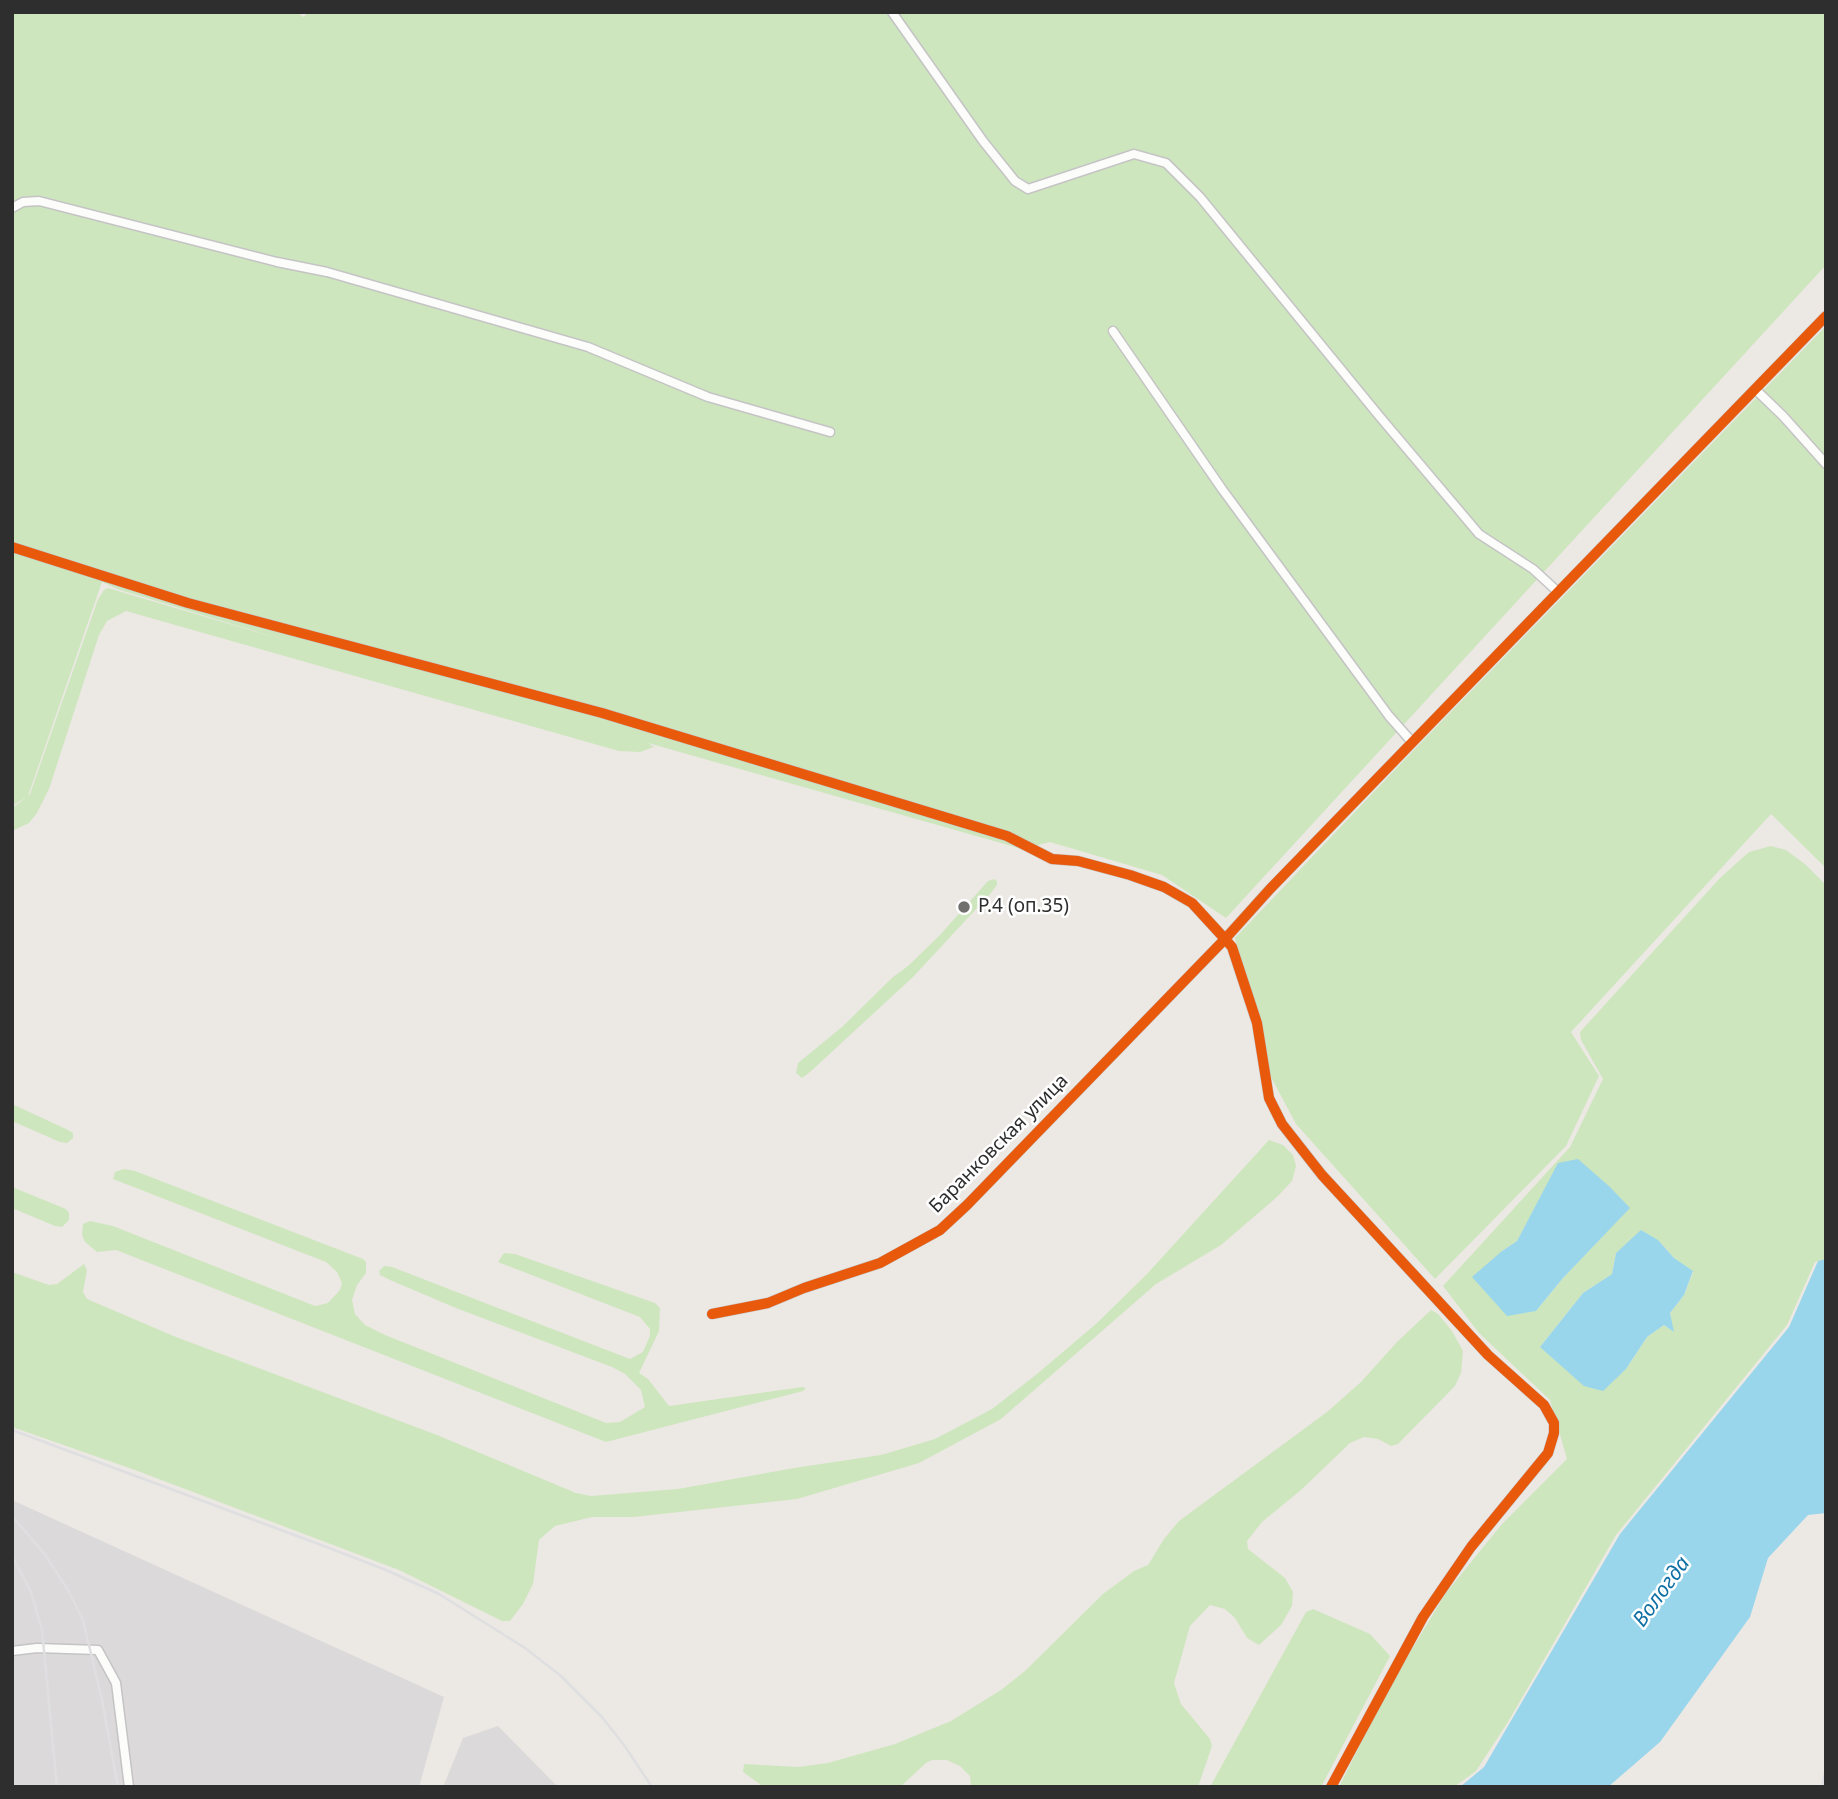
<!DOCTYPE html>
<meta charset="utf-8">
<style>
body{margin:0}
#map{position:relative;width:1838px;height:1799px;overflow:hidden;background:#ece8e4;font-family:"Noto Sans",sans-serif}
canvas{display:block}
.frame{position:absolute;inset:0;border:14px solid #2e2e2e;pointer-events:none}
</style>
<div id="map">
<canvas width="1838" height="1799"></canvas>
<div class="frame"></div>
</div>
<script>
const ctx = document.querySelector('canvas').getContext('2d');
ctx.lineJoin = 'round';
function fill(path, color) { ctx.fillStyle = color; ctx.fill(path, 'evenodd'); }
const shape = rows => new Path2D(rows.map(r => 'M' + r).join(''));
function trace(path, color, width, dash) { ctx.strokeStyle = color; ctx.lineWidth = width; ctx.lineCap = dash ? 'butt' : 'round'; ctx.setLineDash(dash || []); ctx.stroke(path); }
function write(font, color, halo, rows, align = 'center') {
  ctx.font = font + ' "Noto Sans",sans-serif'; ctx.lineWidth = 5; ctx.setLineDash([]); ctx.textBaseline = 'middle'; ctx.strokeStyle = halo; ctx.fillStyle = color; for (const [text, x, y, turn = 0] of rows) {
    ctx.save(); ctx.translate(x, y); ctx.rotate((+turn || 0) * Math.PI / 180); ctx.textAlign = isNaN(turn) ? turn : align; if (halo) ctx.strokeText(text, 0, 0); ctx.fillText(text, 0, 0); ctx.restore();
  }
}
const industrial = shape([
 [12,1500,444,1697,419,1787,12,1787],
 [498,1726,558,1787,443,1787,463,1738]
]);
const green = shape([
 [12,12,298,12,303,17,309,12,1826,12,1826,265,1226,918,1162,875,1050,842,1022,849,447,686,648,743,654,747,640,752,619,751,126,611,107,621,99,635,49,789,37,813,29,823,12,831,12,808,27,797,12,806],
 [102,582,117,589,297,644,108,588,104,590,98,599,30,794,28,796],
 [1826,326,1826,868,1771,814,1571,1032,1599,1076,1566,1146,1435,1279,1296,1124,1271,1077,1235,938,1409,755],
 [1771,846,1786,850,1805,864,1826,885,1826,1259,1815,1262,1787,1325,1616,1535,1508,1722,1476,1771,1454,1787,1339,1787,1389,1687,1446,1593,1502,1524,1567,1459,1550,1400,1479,1333,1443,1286,1570,1147,1603,1079,1581,1040,1580,1032,1720,878,1749,852],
 [1559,1163,1629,1208,1563,1278,1536,1311,1502,1251,1517,1241],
 [1658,1240,1674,1258,1693,1272,1684,1295,1670,1313,1673,1331,1664,1325,1647,1337,1626,1369,1540,1347,1583,1293,1612,1274,1616,1253],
 [994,879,997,881,997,885,990,894,913,977,810,1072,802,1078,796,1073,798,1063,842,1027,893,977,908,966,940,935,988,881],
 [12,1104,66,1129,73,1133,73,1138,67,1143,60,1142,12,1121],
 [1269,1140,1283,1145,1293,1155,1296,1166,1292,1181,1277,1197,1221,1245,1156,1284,1001,1419,919,1463,797,1499,634,1517,592,1517,555,1526,539,1540,533,1584,523,1604,510,1621,502,1621,399,1570,135,1470,12,1427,12,1272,49,1285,57,1284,84,1264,87,1270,83,1292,87,1299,176,1337,437,1435,576,1493,591,1496,678,1489,794,1468,881,1455,935,1439,992,1409,1037,1374,1097,1323,1147,1274],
 [124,1169,135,1171,363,1259,366,1262,366,1273,357,1285,352,1300,355,1314,365,1325,385,1335,606,1423,620,1422,645,1407,641,1390,625,1374,612,1367,456,1308,390,1280,380,1275,379,1271,384,1266,392,1267,630,1359,643,1352,650,1336,650,1329,640,1317,498,1262,504,1253,515,1254,655,1303,660,1308,659,1331,639,1373,648,1379,669,1406,802,1387,806,1388,803,1391,606,1442,116,1250,97,1252,85,1242,82,1235,83,1224,90,1221,113,1226,315,1306,328,1303,340,1290,342,1283,337,1272,326,1262,113,1179,115,1172],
 [12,1187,66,1209,69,1213,69,1220,62,1227,55,1226,12,1208],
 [1431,1310,1438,1314,1452,1331,1463,1351,1461,1373,1455,1386,1398,1444,1391,1446,1378,1439,1364,1437,1350,1443,1301,1490,1262,1522,1247,1541,1248,1549,1285,1578,1293,1592,1292,1606,1281,1625,1259,1645,1247,1638,1235,1618,1225,1609,1210,1605,1190,1626,1174,1683,1181,1704,1210,1739,1212,1746,1198,1787,971,1787,970,1776,960,1766,947,1760,932,1760,926,1763,900,1787,764,1787,743,1772,744,1764,798,1767,828,1763,895,1744,951,1721,1001,1690,1025,1671,1103,1594,1134,1571,1148,1565,1164,1539,1179,1521,1327,1412,1361,1382,1397,1342],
 [1313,1609,1370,1634,1390,1656,1321,1787,1210,1787,1306,1612]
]);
const water = shape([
 [1578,1159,1610,1187,1630,1208,1563,1278,1536,1311,1507,1316,1472,1277,1502,1251,1517,1241,1558,1163],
 [1641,1230,1658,1240,1674,1258,1693,1271,1684,1295,1670,1313,1674,1332,1664,1325,1647,1337,1626,1369,1603,1391,1584,1386,1540,1347,1583,1293,1612,1274,1616,1253],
 [1826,1259,1826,1513,1808,1515,1768,1558,1750,1617,1660,1742,1608,1787,1460,1787,1484,1767,1620,1534,1789,1327,1818,1261]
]);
const street = shape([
 [892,12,983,141,1015,181,1028,189,1134,154,1166,163,1200,197,1380,417,1479,534,1533,569,1558,592],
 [12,208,23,202,39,201,277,262,327,272,588,347,708,397,830,432],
 [1113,331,1222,489,1389,716,1412,742],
 [1755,389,1783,416,1826,464],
 [12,547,188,603,602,713,1007,836,1052,859,1078,861,1130,875,1164,887,1192,903,1225,939,967,1205,940,1230,880,1263,804,1288,768,1303,712,1314],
 [12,1651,37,1648,98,1650,116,1683,129,1787],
 [1331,1787,1423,1617,1471,1547,1548,1453,1554,1433,1554,1423,1544,1405,1488,1355,1322,1175,1282,1124,1269,1098,1257,1023,1232,947,1225,939,1270,889,1826,316]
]);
const rail = shape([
 [12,1430,324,1546,386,1570,439,1594,525,1648,561,1676,601,1716,624,1745,652,1787],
 [12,1516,43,1552,68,1590,83,1620,102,1700,118,1787],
 [12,1556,31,1592,42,1630,57,1787],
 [1822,1787,1826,1768]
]);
const cycleway = shape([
 [12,547,188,603,602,713,1007,836,1052,859,1078,861,1130,875,1164,887,1192,903,1225,939,967,1205,940,1230,880,1263,804,1288,768,1303,712,1314],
 [1331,1787,1423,1617,1471,1547,1548,1453,1554,1433,1554,1423,1544,1405,1488,1355,1322,1175,1282,1124,1269,1098,1257,1023,1232,947,1225,939,1270,889,1826,316]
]);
const markers = [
 [964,907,7,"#706f6e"]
];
const poiNames = [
 ["Р.4 (оп.35)",978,907]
];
const streetNames = [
 ["Баранковская улица",999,1144,-45]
];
const waterNames = [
 ["Вологда",1662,1592,-54]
];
fill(industrial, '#dcd9db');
fill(green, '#cee6be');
fill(water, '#99d6ec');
trace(street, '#c5c4c5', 11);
trace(street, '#fcfcfb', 8);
trace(rail, '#dfdfe1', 2.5);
trace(cycleway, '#e8590c', 10);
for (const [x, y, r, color] of markers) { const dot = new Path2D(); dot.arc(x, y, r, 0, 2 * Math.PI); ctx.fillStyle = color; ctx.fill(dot); trace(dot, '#fff', 2.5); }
write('19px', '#2e2e2e', '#fff', poiNames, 'left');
write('19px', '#2e2e2e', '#fff', streetNames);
write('italic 21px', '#0d6fa3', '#fff', waterNames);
</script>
